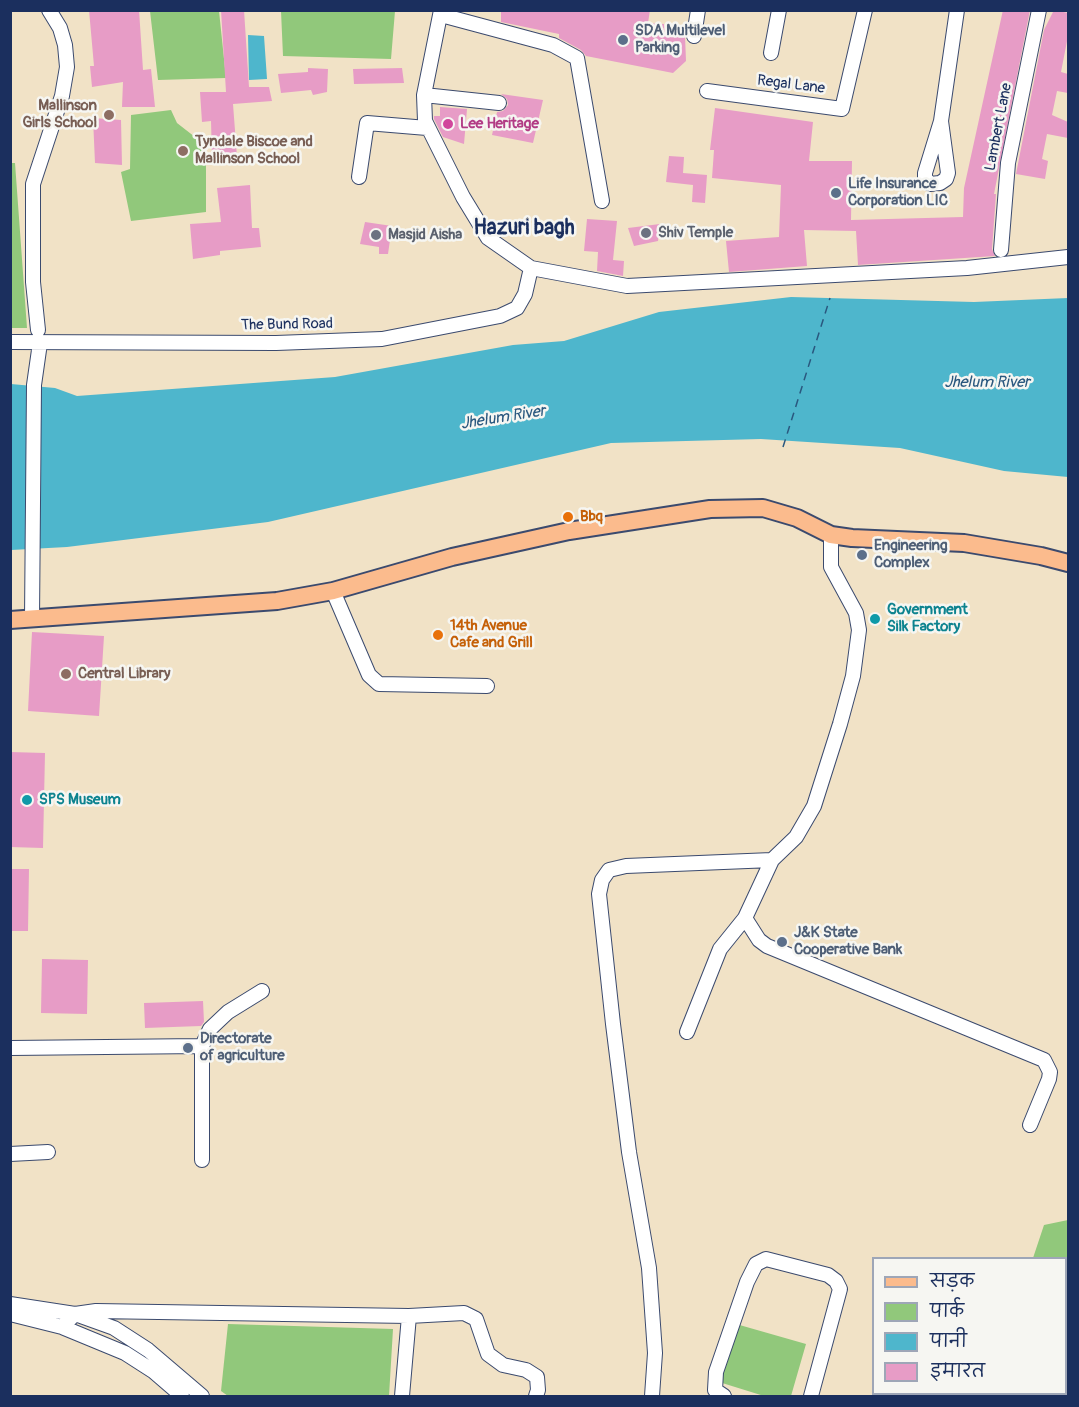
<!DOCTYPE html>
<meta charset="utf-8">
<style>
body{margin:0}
#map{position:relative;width:1079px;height:1407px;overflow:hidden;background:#f1e2c6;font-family:Pangolin,"Playpen Sans Deva",sans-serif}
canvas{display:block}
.frame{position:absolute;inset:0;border:12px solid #1b2f5e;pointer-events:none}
.legend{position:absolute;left:872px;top:1257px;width:195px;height:138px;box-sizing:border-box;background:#f6f6f2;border:2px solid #9ea6b7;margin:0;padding:8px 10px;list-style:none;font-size:18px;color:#1b2f5e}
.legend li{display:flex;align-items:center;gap:12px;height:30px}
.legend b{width:30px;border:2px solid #9ea6b7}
</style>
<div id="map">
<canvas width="1079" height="1407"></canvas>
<div class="frame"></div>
<ul class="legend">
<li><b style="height:8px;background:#fbbb8d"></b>सड़क</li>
<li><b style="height:16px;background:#91c87b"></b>पार्क</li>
<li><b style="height:16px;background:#4eb6cc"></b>पानी</li>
<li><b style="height:16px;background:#e79cc6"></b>इमारत</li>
</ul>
</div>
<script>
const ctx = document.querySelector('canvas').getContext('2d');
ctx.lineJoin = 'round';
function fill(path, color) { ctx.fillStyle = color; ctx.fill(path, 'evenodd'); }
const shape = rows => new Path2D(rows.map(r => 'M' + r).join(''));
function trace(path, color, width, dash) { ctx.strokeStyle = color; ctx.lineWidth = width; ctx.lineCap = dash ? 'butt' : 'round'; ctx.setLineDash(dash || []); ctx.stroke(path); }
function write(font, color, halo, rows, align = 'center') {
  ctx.font = font + ' Pangolin,sans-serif'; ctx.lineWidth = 5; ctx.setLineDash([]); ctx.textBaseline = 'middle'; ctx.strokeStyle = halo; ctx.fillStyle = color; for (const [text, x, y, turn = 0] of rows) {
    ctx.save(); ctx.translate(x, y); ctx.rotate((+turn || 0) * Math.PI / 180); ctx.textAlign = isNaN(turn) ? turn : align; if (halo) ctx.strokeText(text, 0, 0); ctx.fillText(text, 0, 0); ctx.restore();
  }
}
const green = shape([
 [150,11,219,11,226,78,158,80],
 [281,11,395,11,391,59,283,56],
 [171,110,177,123,195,137,206,150,206,212,131,221,121,172,130,169,131,115],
 [11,163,15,163,27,328,11,328],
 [1068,1220,1068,1396,987,1396,988,1394,1066,1394,1066,1258,1033,1258,1044,1225],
 [228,1324,393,1329,389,1396,228,1396,221,1391],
 [736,1324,806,1344,791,1396,764,1396,719,1382]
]);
const water = shape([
 [248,35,264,36,267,79,249,80],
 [791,297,974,302,1068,298,1068,477,1004,471,900,448,761,439,611,443,268,522,67,547,11,550,11,384,55,388,77,396,335,377,513,345,564,341,659,312]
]);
const ferry = shape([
 [783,447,830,298]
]);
const building = shape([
 [89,10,139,10,143,70,151,69,155,107,122,107,123,82,92,87,90,66,94,66],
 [221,10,244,10,249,87,269,87,272,101,233,104,237,157,212,157,211,121,202,122,200,92,226,92],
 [501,10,650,10,648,23,664,24,665,33,685,36,686,61,673,73,586,56,581,50,559,38,559,34,501,22],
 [1003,10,1030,10,994,194,996,194,992,249,995,256,858,265,856,231,804,230,807,266,729,272,726,241,779,237,781,185,712,178,714,150,710,150,715,108,813,122,809,161,852,161,851,220,963,217,964,188],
 [1054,10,1068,13,1068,36,1061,72,1068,74,1068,93,1057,91,1052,115,1068,122,1068,138,1047,134,1042,159,1048,161,1045,179,1016,174,1044,30],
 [308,68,328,69,327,92,313,95,311,90,281,93,278,74,308,72],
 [402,68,404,83,354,84,353,69],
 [501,94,543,100,533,143,492,135,497,112,503,111,508,105,507,99],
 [440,107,467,109,464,144,443,137,434,119,434,116,440,116],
 [93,118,121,120,122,165,95,163],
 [669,156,684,157,683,173,707,175,705,203,692,202,693,185,666,182],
 [250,185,252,228,259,228,261,247,220,251,220,255,193,259,190,224,221,222,217,188],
 [587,219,617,221,613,260,624,261,623,276,597,271,598,252,584,251],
 [365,222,392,226,388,254,379,254,379,247,360,244],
 [660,224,658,241,634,246,628,228],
 [32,632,104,636,99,716,28,711],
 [10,752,45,753,43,848,10,847],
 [10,869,29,869,28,931,10,931],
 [42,959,88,960,87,1014,41,1013],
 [203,1001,204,1022,201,1026,145,1028,144,1003]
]);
const minor = shape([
 [441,10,424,95,425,121,463,197,488,238,531,268,627,286,967,268,1068,257],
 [441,15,553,45,577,58,602,201],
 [694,36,698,10],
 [771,53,779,10],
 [707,91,842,109,865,10],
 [424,95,499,103],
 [941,121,925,173,925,178,930,184,940,183,946,179,948,173,941,121,957,10],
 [359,177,367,123,427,128],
 [1001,250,1008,163,1039,10],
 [38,330,33,282,33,184,62,96,67,67,65,45,60,28,49,10],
 [10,342,276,343,382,339,500,316,517,308,525,294,531,268],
 [333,591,369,675,379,684,487,686],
 [32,619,34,385,40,343],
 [745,918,759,940,767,946,1044,1060,1050,1072,1049,1079,1030,1125],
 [687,1032,720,949,745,918,772,860,796,837,814,806,840,724,853,676,859,630,856,613,831,567,831,535],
 [202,1046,210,1029,228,1012,262,991],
 [10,1048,202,1046,202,1160],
 [10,1154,48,1152],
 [10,1304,75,1314,114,1328,148,1350,202,1396],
 [10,1314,62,1327,125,1353,153,1371,182,1396],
 [62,1327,75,1314,96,1311,409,1316,464,1313,476,1319,488,1354,503,1365,526,1370,537,1377,538,1390,536,1396],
 [402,1396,409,1316],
 [652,1396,655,1353,649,1268,629,1152,613,1024,599,894,602,880,609,870,626,866,772,860],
 [724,1396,715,1390,716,1372,747,1282,756,1264,766,1259,828,1275,836,1281,840,1289,811,1396]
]);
const major = shape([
 [10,620,277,601,333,591,452,557,569,531,710,509,763,508,797,518,831,535,852,538,964,543,1041,556,1068,563]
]);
const markers = [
 [623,40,6,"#5c6f8a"],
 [109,115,6,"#8d6e63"],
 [448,124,6,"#d1479c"],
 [183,151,6,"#8d6e63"],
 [836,193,6,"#5c6f8a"],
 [646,233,6,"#6b7280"],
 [376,235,6,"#6b7280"],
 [568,517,6,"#e8710a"],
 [862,555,6,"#5c6f8a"],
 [875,619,6,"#0f9aa8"],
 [438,635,6,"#e8710a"],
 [66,674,6,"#8d6e63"],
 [27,800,6,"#0f9aa8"],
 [782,942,6,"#5c6f8a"],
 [188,1048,6,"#5c6f8a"]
];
const serviceNames = [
 ["SDA Multilevel",635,31],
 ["Parking",635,48],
 ["Life Insurance",848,184],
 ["Corporation LIC",848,201],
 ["Engineering",874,546],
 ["Complex",874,563],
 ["J&K State",794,933],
 ["Cooperative Bank",794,950],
 ["Directorate",200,1039],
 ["of agriculture",200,1056]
];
const streetNames = [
 ["Regal Lane",791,85,7],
 ["Lambert Lane",999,127,-79],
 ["The Bund Road",287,325,-1]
];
const educationNames = [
 ["Mallinson",97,106,"right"],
 ["Girls School",97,123,"right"],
 ["Tyndale Biscoe and",195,142],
 ["Mallinson School",195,159],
 ["Central Library",78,674]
];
const hotelNames = [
 ["Lee Heritage",460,124]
];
const worshipNames = [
 ["Shiv Temple",658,233],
 ["Masjid Aisha",388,235]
];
const foodNames = [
 ["Bbq",580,517],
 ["14th Avenue",450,626],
 ["Cafe and Grill",450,643]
];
const cultureNames = [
 ["Government",887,610],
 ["Silk Factory",887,627],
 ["SPS Museum",39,800]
];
const waterNames = [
 ["Jhelum River",987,383],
 ["Jhelum River",503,418,-9]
];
const districtNames = [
 ["Hazuri bagh",524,229]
];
fill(green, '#91c87b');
fill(water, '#4eb6cc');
trace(ferry, '#2a587f', 1.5, [8, 6]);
fill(building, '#e79cc6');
trace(minor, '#3b4a6e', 16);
trace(major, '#3b4a6e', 20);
trace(minor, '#fff', 14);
trace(major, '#fbbb8d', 16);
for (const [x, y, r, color] of markers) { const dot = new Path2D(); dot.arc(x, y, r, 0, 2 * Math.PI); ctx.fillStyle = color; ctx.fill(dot); trace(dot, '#f6f6f2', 2); }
write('bold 15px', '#4e5e75', '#f6f6f2', serviceNames, 'left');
write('15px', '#1b2f5e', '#f6f6f2', streetNames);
write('bold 15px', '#785e54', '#f6f6f2', educationNames, 'left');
write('bold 15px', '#b23c85', '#f6f6f2', hotelNames, 'left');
write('bold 15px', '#5b616d', '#f6f6f2', worshipNames, 'left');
write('bold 15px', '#c56008', '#f6f6f2', foodNames, 'left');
write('bold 15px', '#0d838f', '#f6f6f2', cultureNames, 'left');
write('italic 16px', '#2a587f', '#f6f6f2', waterNames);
write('bold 21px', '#1b2f5e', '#f6f6f2', districtNames);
</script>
